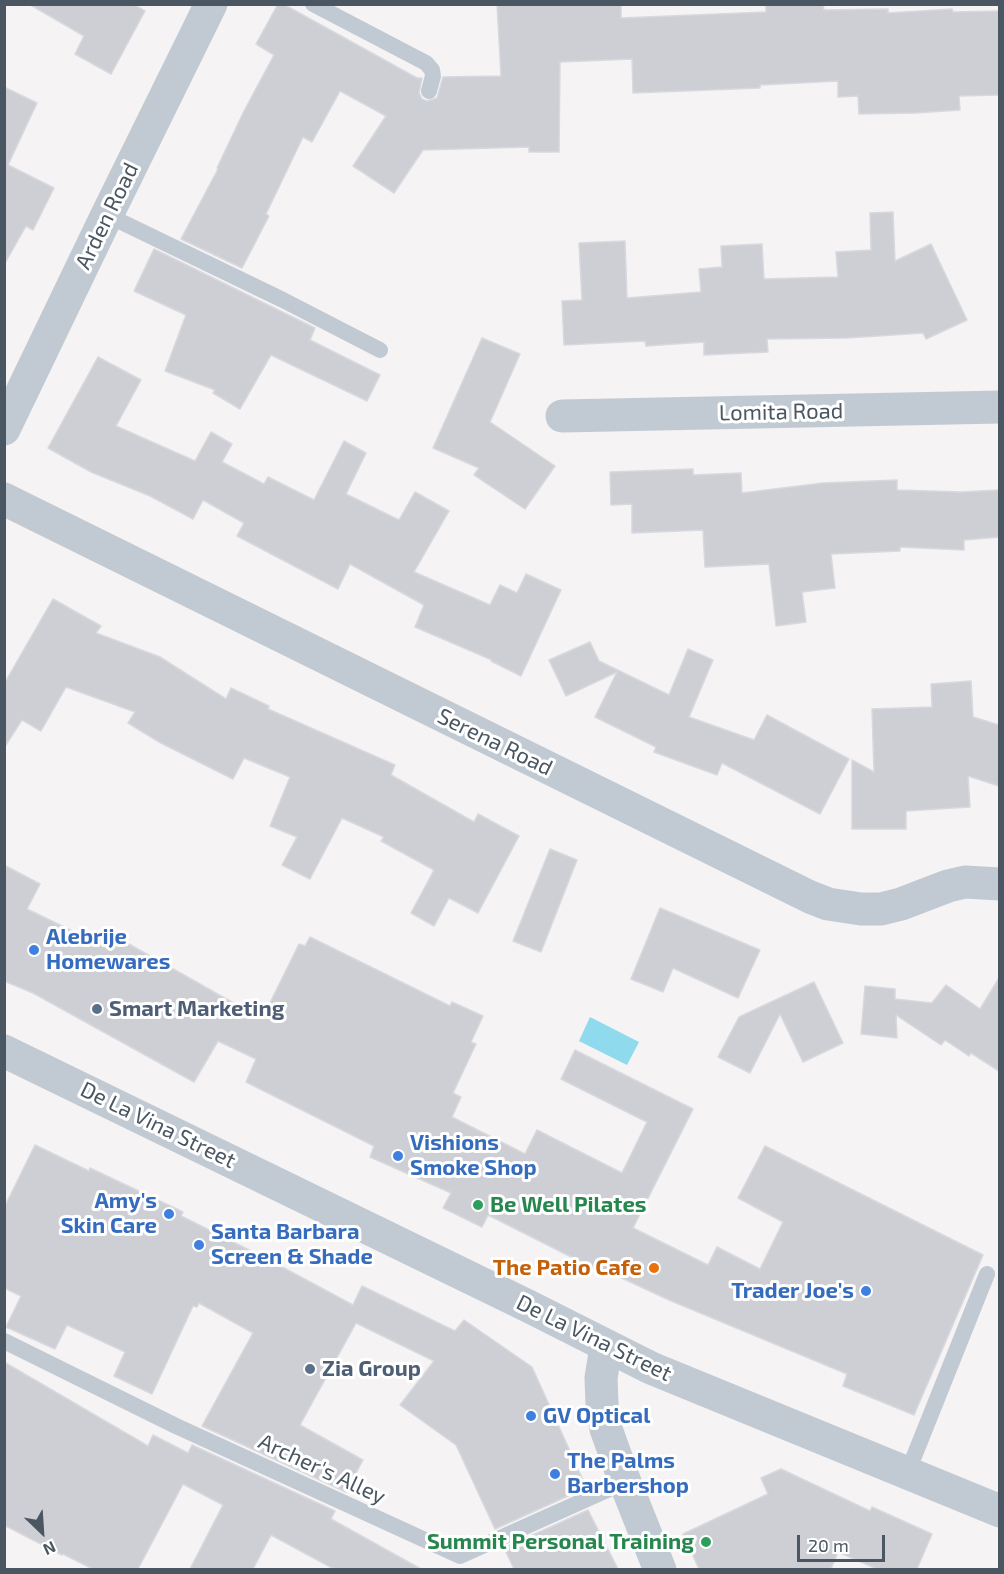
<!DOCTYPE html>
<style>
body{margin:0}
#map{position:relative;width:1004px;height:1574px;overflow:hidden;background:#f5f3f3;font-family:"Exo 2",sans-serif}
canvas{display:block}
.frame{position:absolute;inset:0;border:6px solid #4a5661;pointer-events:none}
.north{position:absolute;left:12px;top:1502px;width:60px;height:60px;-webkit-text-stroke:4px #fff;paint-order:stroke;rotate:155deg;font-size:16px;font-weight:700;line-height:24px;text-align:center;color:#4a5661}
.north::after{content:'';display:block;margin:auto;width:21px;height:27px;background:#4a5661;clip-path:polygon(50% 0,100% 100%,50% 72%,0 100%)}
.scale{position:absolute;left:797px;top:1535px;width:88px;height:27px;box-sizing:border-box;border:3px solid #4a5661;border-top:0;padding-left:8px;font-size:18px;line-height:21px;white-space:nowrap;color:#4a5661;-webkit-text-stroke:4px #fff;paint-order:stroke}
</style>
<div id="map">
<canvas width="1004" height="1574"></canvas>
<div class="frame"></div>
<div class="north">N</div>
<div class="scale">20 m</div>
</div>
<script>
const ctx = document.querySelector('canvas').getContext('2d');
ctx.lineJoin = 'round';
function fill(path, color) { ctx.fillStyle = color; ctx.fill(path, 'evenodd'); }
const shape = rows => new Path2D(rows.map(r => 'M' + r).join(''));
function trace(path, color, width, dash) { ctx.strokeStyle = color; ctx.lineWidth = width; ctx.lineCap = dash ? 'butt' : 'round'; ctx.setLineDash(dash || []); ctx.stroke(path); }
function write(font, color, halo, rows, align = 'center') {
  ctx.font = font + ' "Exo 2",sans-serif'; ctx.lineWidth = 6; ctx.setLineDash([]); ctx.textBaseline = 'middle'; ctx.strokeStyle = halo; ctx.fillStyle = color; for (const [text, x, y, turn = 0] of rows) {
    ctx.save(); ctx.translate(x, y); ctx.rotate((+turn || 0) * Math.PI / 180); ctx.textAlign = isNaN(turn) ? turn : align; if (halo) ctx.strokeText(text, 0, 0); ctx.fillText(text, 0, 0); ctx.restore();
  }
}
const water = shape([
 [590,1017,639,1042,627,1065,579,1041]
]);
const building = shape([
 [29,4,133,4,145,11,111,74,75,54,84,36,29,4],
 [278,4,283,4,417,78,422,78,419,93,422,99,427,101,437,98,443,77,501,76,497,4,621,4,621,18,766,12,766,5,781,4,823,4,824,10,888,9,888,13,952,9,953,12,999,11,999,95,959,96,960,110,915,113,859,114,858,96,838,97,838,81,760,85,760,88,633,93,632,59,560,62,559,152,529,152,529,147,423,150,394,193,353,166,386,116,340,91,312,142,303,137,266,214,269,216,242,268,181,239,218,169,217,168,244,111,274,55,256,44,278,4],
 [4,87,37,103,8,165,54,188,33,230,26,226,4,265,4,87],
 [893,212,895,261,931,244,967,320,926,339,923,333,847,338,767,339,768,352,704,355,704,342,646,346,645,341,564,345,562,301,582,300,579,243,625,241,627,298,701,292,699,269,722,267,721,246,762,244,764,279,838,277,836,252,871,250,870,213,893,212],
 [154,249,315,328,310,340,380,375,367,401,271,355,240,409,213,393,215,390,165,371,186,315,134,291,154,249],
 [482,338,520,354,490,422,555,466,525,509,474,475,479,468,433,448,482,338],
 [98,357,141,380,116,426,195,461,211,432,232,444,222,462,264,484,268,477,314,500,344,441,366,453,346,494,399,520,415,492,449,511,414,572,490,605,500,585,517,593,526,574,561,590,521,676,491,661,492,660,415,627,424,605,350,564,338,589,237,536,244,523,203,500,193,519,150,496,91,472,48,448,98,357],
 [693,469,693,475,741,473,742,493,823,483,897,480,897,490,961,492,999,490,999,537,964,540,964,550,900,547,900,551,831,554,835,588,802,592,806,622,776,626,769,564,705,567,703,530,632,533,632,504,611,505,610,472,693,469],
 [53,599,101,626,96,633,160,657,226,699,231,688,269,706,268,709,395,765,391,775,474,822,478,814,519,836,478,913,449,898,434,926,411,913,434,870,381,841,384,837,342,818,310,879,282,865,297,837,270,826,290,777,244,758,233,779,159,742,128,723,135,712,66,687,41,731,22,720,4,748,4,684,53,599],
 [590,642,599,661,669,695,688,649,713,660,689,717,754,740,767,715,849,759,820,814,722,763,717,775,654,752,656,747,595,717,617,672,566,696,549,660,590,642],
 [971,681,973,717,999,725,999,786,968,776,970,807,906,811,906,829,852,829,852,760,874,772,872,709,932,707,931,684,971,681],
 [550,849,577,860,541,952,513,941,550,849],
 [4,865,40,884,27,909,97,943,104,930,262,1019,299,944,305,946,310,937,450,1006,452,1002,483,1016,471,1042,476,1044,453,1093,461,1097,452,1117,525,1154,537,1130,622,1173,647,1122,561,1079,575,1050,693,1109,633,1228,708,1265,717,1247,760,1269,783,1222,738,1198,765,1146,983,1255,914,1415,843,1386,847,1374,669,1300,611,1273,609,1276,488,1215,482,1227,443,1208,451,1193,370,1157,374,1146,246,1082,256,1059,218,1041,194,1082,33,993,4,981,4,865],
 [660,908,760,950,738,998,673,968,663,992,631,979,660,908],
 [999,978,999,1071,971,1053,969,1056,945,1040,941,1045,896,1015,897,1038,861,1034,865,986,895,989,895,999,932,1003,946,985,980,1009,999,978],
 [814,982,843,1043,803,1062,780,1014,750,1073,718,1057,739,1017,814,982],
 [35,1145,89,1171,90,1168,183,1212,181,1216,271,1261,353,1305,362,1286,455,1331,464,1320,532,1367,583,1480,575,1483,579,1491,495,1529,456,1445,400,1405,434,1361,356,1323,300,1425,363,1460,346,1492,202,1426,253,1333,199,1303,197,1307,193,1306,152,1394,114,1376,125,1352,67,1325,55,1349,6,1327,21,1296,4,1288,4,1208,35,1145],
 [4,1362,148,1446,153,1435,188,1453,192,1445,335,1511,331,1519,421,1569,334,1569,271,1535,253,1569,190,1569,223,1505,183,1484,138,1569,93,1569,63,1554,62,1555,4,1525,4,1362],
 [781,1469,870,1511,872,1507,932,1534,917,1569,877,1569,838,1552,831,1569,699,1569,683,1534,768,1494,761,1478,781,1469],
 [588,1510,618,1569,514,1569,504,1548,588,1510]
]);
const service = shape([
 [313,4,426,63,432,70,433,76,429,91],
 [107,215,283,300,380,350],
 [4,1341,176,1426,460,1556,625,1482],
 [907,1474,987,1274]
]);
const minor = shape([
 [562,416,1000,407],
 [4,429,107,215,211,4],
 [4,499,810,897,828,904,861,909,881,909,901,904,948,886,965,882,1000,884],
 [606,1347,601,1378,602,1404,606,1429,625,1482,660,1570]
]);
const tertiary = shape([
 [4,1051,528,1306,651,1368,1000,1511]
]);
const markers = [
 [34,950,6,"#3f7fe0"],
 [97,1009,6,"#5c6f8a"],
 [398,1156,6,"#3f7fe0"],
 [478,1205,6,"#2e9e5b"],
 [169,1214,6,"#3f7fe0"],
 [199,1245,6,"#3f7fe0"],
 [654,1268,6,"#e8710a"],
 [866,1291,6,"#3f7fe0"],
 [310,1369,6,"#5c6f8a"],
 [531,1416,6,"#3f7fe0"],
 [555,1474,6,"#3f7fe0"],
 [706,1542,6,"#2e9e5b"]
];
const streetNames = [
 ["Arden Road",107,216,-64],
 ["Lomita Road",781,412,-1],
 ["Serena Road",495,742,26],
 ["De La Vina Street",158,1125,26],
 ["De La Vina Street",594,1338,26],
 ["Archer's Alley",322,1469,25]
];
const shopNames = [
 ["Alebrije",46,937],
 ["Homewares",46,962],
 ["Vishions",410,1143],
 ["Smoke Shop",410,1168],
 ["Amy's",157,1201,"right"],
 ["Skin Care",157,1226,"right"],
 ["Santa Barbara",211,1232],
 ["Screen & Shade",211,1257],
 ["Trader Joe's",854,1291,"right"],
 ["GV Optical",543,1416],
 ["The Palms",567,1461],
 ["Barbershop",567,1486]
];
const serviceNames = [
 ["Smart Marketing",109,1009],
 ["Zia Group",322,1369]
];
const leisureNames = [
 ["Be Well Pilates",490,1205],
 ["Summit Personal Training",694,1542,"right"]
];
const foodNames = [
 ["The Patio Cafe",642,1268]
];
fill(water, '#90daee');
fill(building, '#cdcfd5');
trace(building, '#d7d9de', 1.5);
trace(service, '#c1cad2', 16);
trace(minor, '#c1cad2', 33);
trace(tertiary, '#c1cad2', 33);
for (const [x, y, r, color] of markers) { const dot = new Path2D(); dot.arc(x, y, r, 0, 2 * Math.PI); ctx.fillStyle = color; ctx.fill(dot); trace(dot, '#fff', 2); }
write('22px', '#4a5661', '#fff', streetNames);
write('bold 22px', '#366cbe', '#fff', shopNames, 'left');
write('bold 22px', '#4e5e75', '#fff', serviceNames, 'left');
write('bold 22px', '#27864d', '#fff', leisureNames, 'left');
write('bold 22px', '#c56008', '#fff', foodNames, 'right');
</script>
